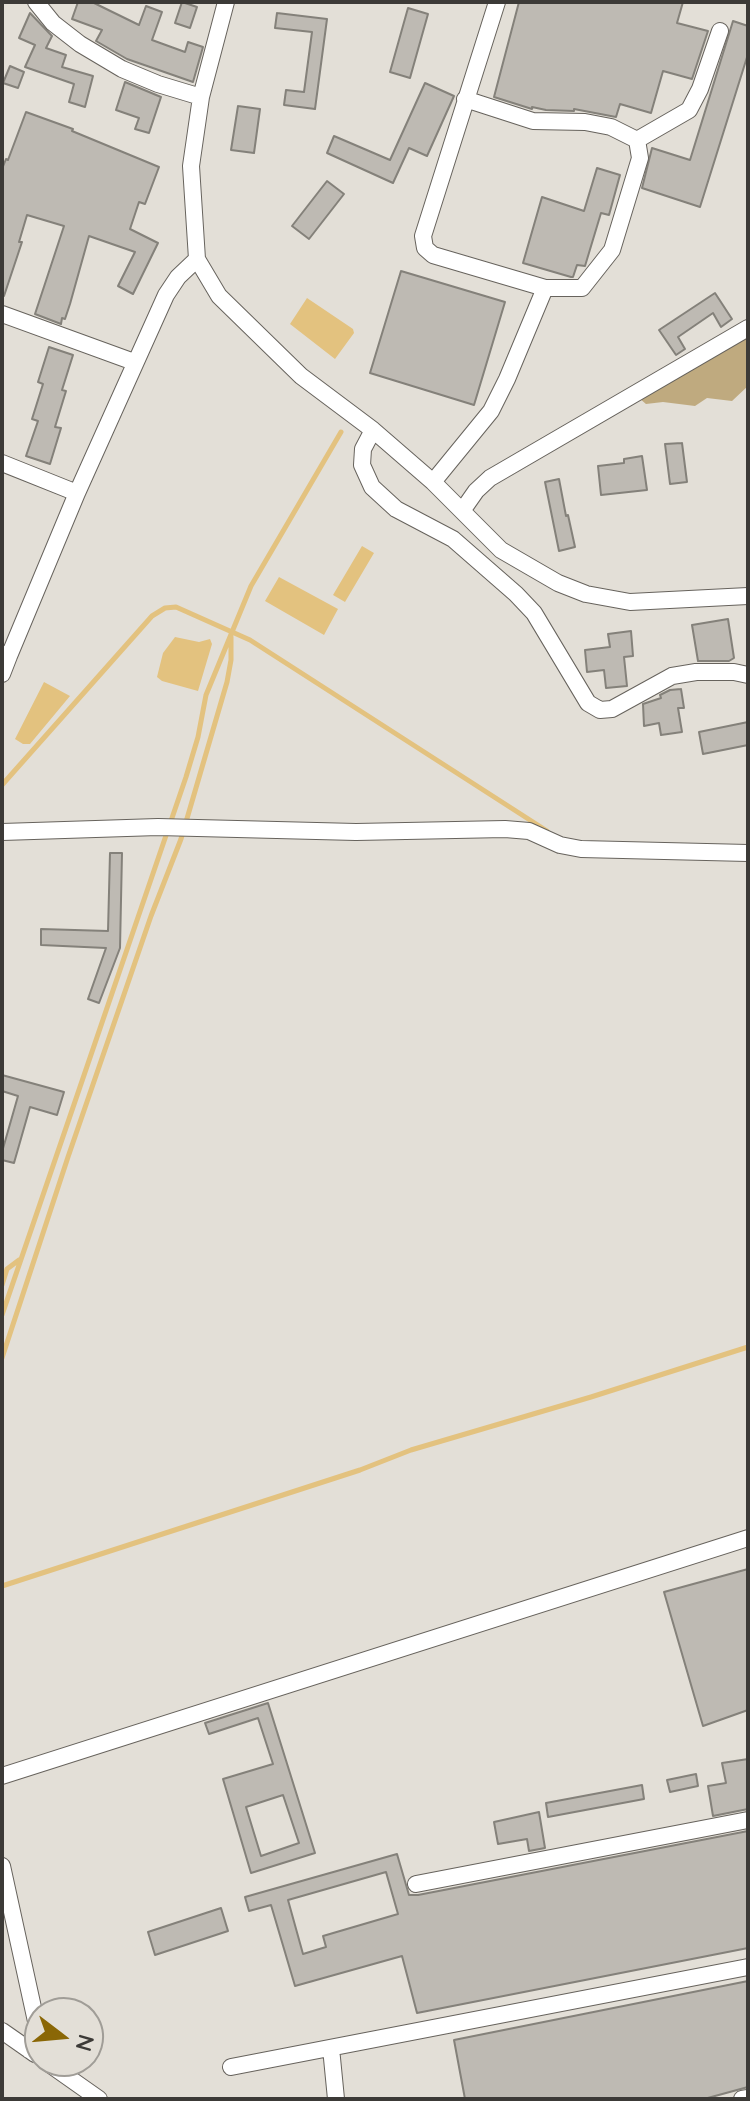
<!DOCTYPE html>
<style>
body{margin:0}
#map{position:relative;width:750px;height:2101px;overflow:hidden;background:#e3dfd7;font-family:Quicksand,sans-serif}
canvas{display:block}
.frame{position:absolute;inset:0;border:4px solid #3c3a37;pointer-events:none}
.north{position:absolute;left:24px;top:1997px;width:80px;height:80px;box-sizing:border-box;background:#e3dfd7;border:2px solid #a09d97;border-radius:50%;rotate:106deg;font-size:22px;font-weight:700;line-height:32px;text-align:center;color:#3c3a37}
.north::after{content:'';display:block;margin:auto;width:28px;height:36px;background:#8a6706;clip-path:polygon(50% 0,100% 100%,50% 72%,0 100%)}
</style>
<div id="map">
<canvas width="750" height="2101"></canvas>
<div class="frame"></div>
<div class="north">N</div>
</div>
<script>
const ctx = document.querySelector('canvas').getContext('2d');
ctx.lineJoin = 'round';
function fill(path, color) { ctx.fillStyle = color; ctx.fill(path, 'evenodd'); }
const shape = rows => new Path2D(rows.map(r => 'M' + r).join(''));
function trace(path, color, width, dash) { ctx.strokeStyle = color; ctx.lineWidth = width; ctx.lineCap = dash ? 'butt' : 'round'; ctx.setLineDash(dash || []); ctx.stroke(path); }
const green = shape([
 [748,334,748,386,732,401,707,398,695,406,663,402,646,404,639,398]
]);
const water = shape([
 [307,298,353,329,354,333,335,359,290,324],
 [362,546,374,553,345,602,333,595],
 [279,577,338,609,324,635,265,601],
 [175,637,199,642,210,639,212,644,198,691,162,681,157,677,163,653],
 [44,682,70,696,30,744,23,744,15,739]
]);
const stream = shape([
 [2,785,152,616,165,608,176,607,250,640,547,831],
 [2,1285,7,1269,19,1260],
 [2,1315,186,777,198,737,206,695,251,586,341,432],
 [2,1358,68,1157,151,916,181,839,227,682,231,660,231,637],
 [2,1586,360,1470,411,1450,591,1397,748,1347]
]);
const building = shape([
 [78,2,92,2,139,25,146,6,162,12,152,40,185,52,188,42,203,47,193,82,127,59,96,41,102,30,72,19,78,2],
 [182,2,197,7,190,28,175,23,182,2],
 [519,2,683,2,677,23,708,31,692,79,663,71,651,113,620,104,616,117,574,109,574,111,546,110,532,107,532,109,494,97,519,2],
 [408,8,428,14,410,78,390,72,408,8],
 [30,13,52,36,46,48,66,55,62,67,93,76,85,107,69,102,74,84,25,67,35,45,19,38,30,13],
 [277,13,327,19,315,109,284,105,286,90,304,92,312,32,275,28,277,13],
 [733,21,748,26,748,54,700,207,642,188,652,148,690,160,733,21],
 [10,66,24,72,18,88,3,83,10,66],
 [125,82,161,97,149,133,135,129,139,118,116,110,125,82],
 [425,83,454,96,427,156,409,148,393,183,327,153,334,136,390,160,425,83],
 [238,106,260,109,254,153,231,150,238,106],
 [26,112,73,129,72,131,159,167,145,204,139,202,130,229,158,243,133,294,118,286,135,252,89,236,70,304,65,319,62,318,61,324,35,314,64,226,27,215,19,242,22,242,4,296,2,295,2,169,6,159,8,160,26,112],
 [597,168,620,175,609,215,601,213,585,266,577,265,573,277,571,277,523,263,542,197,584,211,597,168],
 [327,181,344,194,309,239,292,226,327,181],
 [401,271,505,302,474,405,370,373,401,271],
 [715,293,732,319,721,327,713,313,678,337,685,349,676,355,659,330,715,293],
 [49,347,73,355,62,390,66,391,55,427,61,428,50,464,26,456,38,421,32,419,43,384,38,382,49,347],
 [682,443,687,482,670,484,665,444,682,443],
 [642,456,647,490,601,495,598,466,624,463,624,459,642,456],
 [559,479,566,516,568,515,575,547,559,551,545,482,559,479],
 [728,619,734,658,729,661,698,661,692,625,728,619],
 [631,631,633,656,624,657,627,686,606,688,604,670,587,672,585,650,610,647,608,634,631,631],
 [681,689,684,708,678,708,682,732,661,735,659,723,644,726,643,704,661,698,660,695,670,690,681,689],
 [748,722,748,745,703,754,699,732,748,722],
 [110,853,122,853,120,948,99,1003,88,999,106,948,41,945,41,929,108,931,110,853],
 [2,1075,64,1092,57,1115,30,1107,14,1163,2,1160,2,1152,18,1096,2,1091,2,1075],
 [748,1569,748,1710,703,1726,664,1592,748,1569],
 [268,1703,315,1853,251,1873,223,1779,273,1764,258,1718,209,1734,205,1723,268,1703],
 [283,1795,299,1843,261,1856,246,1807,283,1795],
 [748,1759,748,1809,713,1816,708,1786,726,1783,722,1763,748,1759],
 [696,1774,698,1786,670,1792,667,1780,696,1774],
 [642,1785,644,1799,548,1817,546,1803,642,1785],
 [539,1812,545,1848,529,1851,527,1839,498,1844,494,1822,539,1812],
 [748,1831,748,1948,417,2013,402,1956,295,1986,271,1905,249,1911,245,1897,397,1854,409,1895,418,1895,748,1831],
 [386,1872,398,1914,323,1936,326,1947,303,1954,288,1900,386,1872],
 [221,1908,228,1931,155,1955,148,1932,221,1908],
 [748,1981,748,2087,704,2099,465,2099,454,2040,748,1981]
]);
const minor = shape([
 [36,2,53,23,80,44,122,69,158,84,201,97],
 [226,2,201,97,191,166,197,259,219,296,301,376,373,430,433,482,501,550,558,583,586,594,630,602,748,596],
 [497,2,423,236,425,248,433,255,545,288],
 [465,99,533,121,585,122,611,127,637,140],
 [637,140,689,110,700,89,720,31],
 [2,314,134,362],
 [373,430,363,449,362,465,372,487,396,509,453,539,516,594,534,613,588,703,600,710,612,709,672,676,696,672,734,672,748,675],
 [2,463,77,493],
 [433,482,491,411,507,379,545,288,582,288,612,250,640,158,637,140],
 [462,511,476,491,490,478,748,328],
 [2,654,9,656,2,674],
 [9,656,77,493,166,295,178,277,197,259],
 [2,832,158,827,356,832,505,829,529,831,560,845,581,849,748,853],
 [2,1776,748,1538],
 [2,1866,39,2035,29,2050],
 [416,1884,748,1820],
 [2,2031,35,2054],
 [331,2048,336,2099],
 [45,2061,99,2099],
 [231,2067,748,1967],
 [742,2099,748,2098]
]);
fill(green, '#bfaa7f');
fill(water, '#e3c27f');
trace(stream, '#e3c27f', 5);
fill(building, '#bebab3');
trace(building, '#84817a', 2);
trace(minor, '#67635d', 18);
trace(minor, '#fff', 16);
</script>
